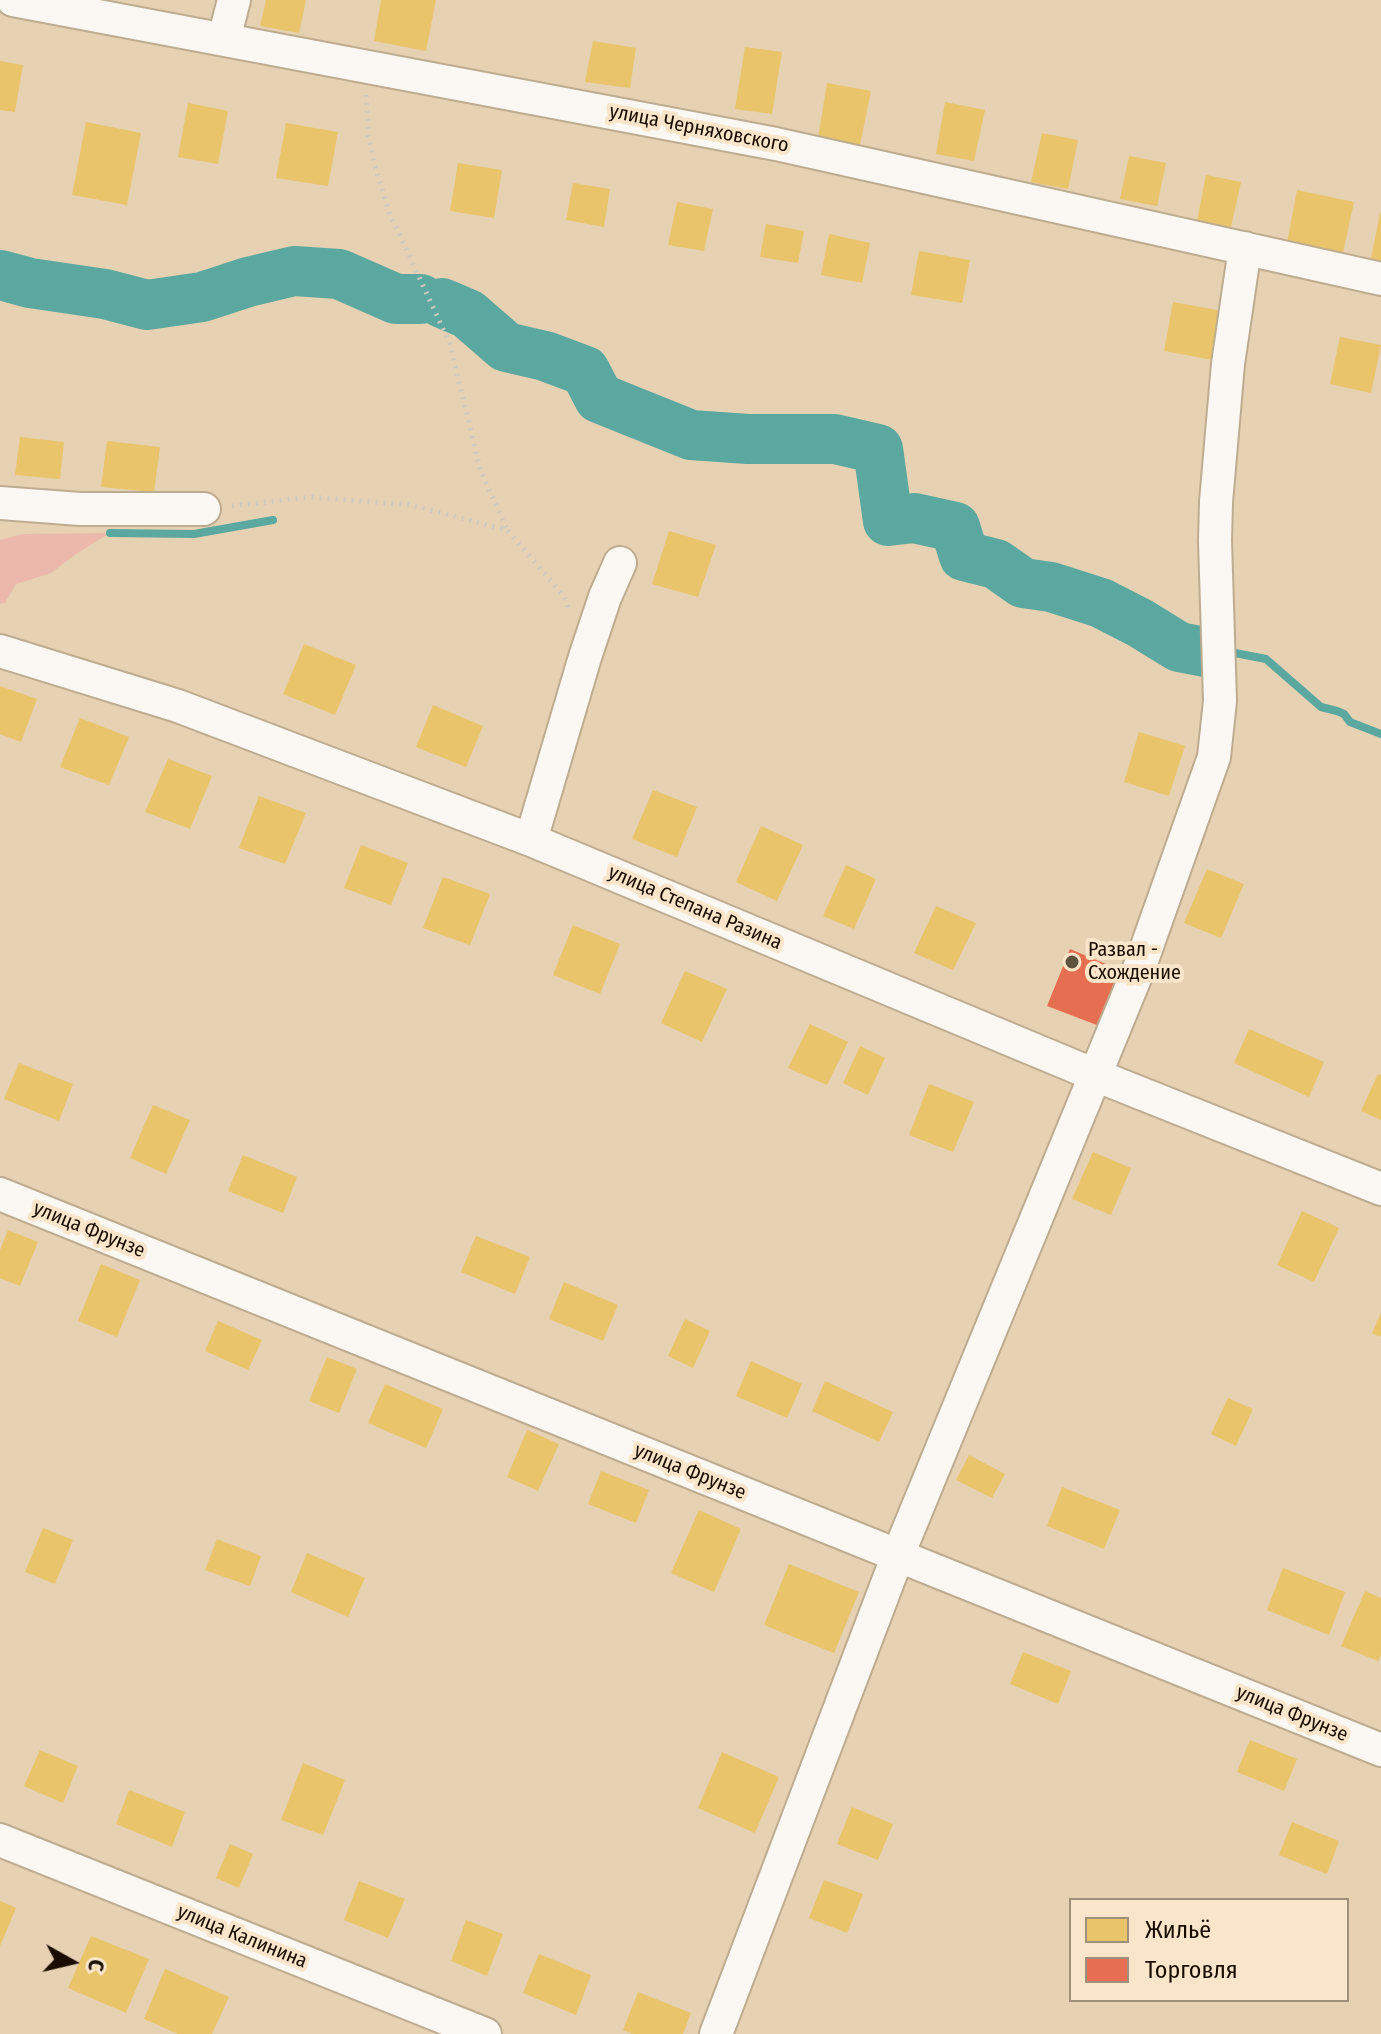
<!DOCTYPE html>
<meta charset="utf-8">
<style>
body{margin:0}
#map{position:relative;width:1381px;height:2034px;overflow:hidden;background:#e6d1b2;font-family:"Fira Sans Condensed",sans-serif}
canvas{display:block}
.legend{position:absolute;left:1069px;top:1898px;width:280px;height:104px;box-sizing:border-box;background:#f9e6ca;border:2px solid #a08f79;margin:0;padding:10px 14px;list-style:none;font-size:24px;color:#1a0d00}
.legend li{display:flex;align-items:center;gap:16px;height:40px}
.legend b{width:40px;border:2px solid #a08f79}
.north{position:absolute;left:32px;top:1922px;width:80px;height:80px;-webkit-text-stroke:6px #f9e6ca;paint-order:stroke;rotate:98deg;font-size:22px;font-weight:700;line-height:32px;text-align:center;color:#1a0d00}
.north::after{content:'';display:block;margin:auto;width:28px;height:36px;background:#1a0d00;clip-path:polygon(50% 0,100% 100%,50% 72%,0 100%)}
</style>
<div id="map">
<canvas width="1381" height="2034"></canvas>
<ul class="legend">
<li><b style="height:22px;background:#e9c46a"></b>Жильё</li>
<li><b style="height:22px;background:#e76f51"></b>Торговля</li>
</ul>
<div class="north">С</div>
</div>
<script>
const ctx = document.querySelector('canvas').getContext('2d');
ctx.lineJoin = 'round';
function fill(path, color) { ctx.fillStyle = color; ctx.fill(path, 'evenodd'); }
const shape = rows => new Path2D(rows.map(r => 'M' + r).join(''));
function trace(path, color, width, dash) { ctx.strokeStyle = color; ctx.lineWidth = width; ctx.lineCap = dash ? 'butt' : 'round'; ctx.setLineDash(dash || []); ctx.stroke(path); }
function write(font, color, halo, rows, align = 'center') {
  ctx.font = font + ' "Fira Sans Condensed",sans-serif'; ctx.lineWidth = 8; ctx.setLineDash([]); ctx.textBaseline = 'middle'; ctx.strokeStyle = halo; ctx.fillStyle = color; for (const [text, x, y, turn = 0] of rows) {
    ctx.save(); ctx.translate(x, y); ctx.rotate((+turn || 0) * Math.PI / 180); ctx.textAlign = isNaN(turn) ? turn : align; if (halo) ctx.strokeText(text, 0, 0); ctx.fillText(text, 0, 0); ctx.restore();
  }
}
const green = shape([
 [110,533,76,554,51,573,16,584,5,603,0,604,0,540,23,534]
]);
const homes = shape([
 [266,0,306,0,299,33,260,26],
 [381,0,436,0,426,51,374,41],
 [593,41,636,48,630,88,585,82],
 [745,47,782,52,772,114,735,109],
 [0,61,23,65,15,112,0,110],
 [827,83,871,91,860,145,818,138],
 [945,102,985,110,974,161,936,154],
 [188,103,228,111,218,164,178,157],
 [86,122,141,133,127,205,72,195],
 [286,123,338,132,328,186,276,178],
 [1042,133,1078,140,1068,189,1031,182],
 [1129,156,1166,163,1157,206,1120,199],
 [458,163,502,170,494,218,450,211],
 [1206,175,1241,182,1231,227,1197,221],
 [573,183,610,189,604,227,566,220],
 [1297,190,1354,202,1343,253,1287,243],
 [677,202,713,209,704,251,668,245],
 [1380,213,1381,213,1381,265,1370,263],
 [766,224,804,231,798,263,760,257],
 [829,234,870,243,862,283,821,275],
 [919,251,970,260,962,303,911,295],
 [1173,302,1222,311,1213,360,1164,351],
 [1340,337,1381,345,1371,393,1330,384],
 [20,437,64,442,60,479,15,475],
 [107,441,160,447,154,492,101,487],
 [669,531,716,545,698,597,652,584],
 [304,644,356,665,335,715,283,694],
 [0,686,37,699,21,742,0,734],
 [433,705,483,726,466,767,416,747],
 [80,718,129,737,109,785,60,767],
 [1139,732,1185,746,1169,796,1124,782],
 [168,759,212,776,190,829,145,812],
 [653,790,697,807,677,857,632,839],
 [259,796,306,813,285,864,239,848],
 [761,826,803,845,777,901,736,882],
 [361,845,408,863,391,905,344,888],
 [846,865,876,879,854,929,823,916],
 [1207,869,1244,884,1221,938,1184,923],
 [443,877,490,894,470,945,423,928],
 [936,906,976,923,953,970,914,953],
 [573,925,620,944,600,994,553,975],
 [685,971,727,989,702,1042,661,1023],
 [810,1024,848,1042,827,1085,788,1068],
 [1249,1029,1324,1062,1309,1097,1234,1063],
 [860,1046,885,1058,868,1095,843,1083],
 [19,1063,73,1084,59,1121,4,1099],
 [1378,1074,1381,1075,1381,1120,1361,1111],
 [929,1084,974,1102,953,1152,909,1135],
 [153,1105,190,1120,166,1174,130,1158],
 [1093,1152,1131,1168,1111,1215,1072,1199],
 [243,1155,297,1177,283,1213,228,1191],
 [1302,1211,1339,1228,1314,1282,1277,1265],
 [8,1230,38,1242,20,1286,0,1278,0,1250],
 [476,1236,530,1257,515,1294,461,1272],
 [101,1264,140,1280,117,1337,78,1321],
 [564,1282,618,1305,603,1341,549,1319],
 [1381,1313,1381,1337,1372,1333],
 [685,1319,710,1331,693,1368,668,1356],
 [218,1321,262,1340,248,1370,205,1351],
 [327,1357,357,1369,339,1413,309,1401],
 [751,1361,802,1384,787,1418,736,1396],
 [825,1381,893,1412,879,1442,812,1411],
 [385,1384,443,1409,426,1448,368,1423],
 [1228,1398,1253,1409,1236,1446,1211,1434],
 [527,1430,559,1444,538,1491,507,1477],
 [969,1455,1005,1474,992,1498,956,1480],
 [601,1471,649,1490,636,1523,588,1504],
 [1062,1487,1120,1510,1104,1549,1047,1526],
 [699,1510,741,1529,714,1592,671,1573],
 [43,1528,73,1540,55,1584,25,1572],
 [217,1539,261,1556,250,1586,205,1570],
 [307,1553,365,1578,348,1617,291,1592],
 [789,1564,859,1592,834,1653,764,1625],
 [1283,1568,1345,1592,1329,1635,1267,1610],
 [1365,1591,1381,1598,1381,1655,1378,1661,1341,1646],
 [1023,1652,1071,1671,1058,1704,1010,1684],
 [1250,1740,1297,1759,1284,1791,1237,1772],
 [40,1750,78,1766,63,1803,24,1786],
 [722,1752,779,1777,755,1833,698,1808],
 [303,1763,345,1780,323,1835,281,1820],
 [129,1790,185,1812,172,1847,116,1824],
 [852,1807,893,1824,878,1860,837,1844],
 [1292,1822,1339,1841,1327,1874,1279,1855],
 [230,1844,253,1854,239,1888,216,1878],
 [824,1880,863,1894,847,1933,809,1918],
 [359,1881,405,1899,388,1938,344,1920],
 [0,1901,16,1908,0,1946],
 [466,1920,503,1934,487,1976,451,1961],
 [91,1936,149,1959,126,2013,68,1988],
 [539,1954,591,1975,576,2015,523,1993],
 [165,1969,229,1997,212,2034,178,2034,144,2019],
 [638,1992,691,2013,683,2034,633,2034,623,2030]
]);
const shops = shape([
 [1070,949,1125,972,1102,1027,1047,1006]
]);
const stream = shape([
 [110,533,194,534,273,520],
 [1230,652,1266,659,1321,707,1337,711,1344,714,1350,722,1381,734]
]);
const river = shape([
 [0,275,30,283,105,294,147,305,202,297,248,282,294,271,339,274,396,299,421,299],
 [442,303,468,314,506,347,545,356,585,371,599,398,691,435,748,439,835,439,878,449,888,521,914,518,955,527,964,556,996,564,1023,583,1051,587,1101,603,1140,623,1179,647,1205,652]
]);
const path = shape([
 [366,95,368,135,376,170,390,214,450,344,480,469,507,530],
 [232,506,310,497,411,505,507,530,564,596,569,611]
]);
const minor = shape([
 [13,0,776,144,1381,279],
 [224,39,234,0],
 [0,503,80,509,204,509],
 [0,651,178,706,531,840,1095,1075,1381,1189],
 [531,840,585,657,605,597,620,563],
 [0,1194,1381,1750],
 [0,1840,485,2034],
 [716,2034,898,1555,1140,966,1214,757,1220,701,1215,541,1216,502,1228,364,1245,248]
]);
const markers = [
 [1072,962,8,"#61523e"]
];
const streetNames = [
 ["улица Черняховского",699,129,11],
 ["улица Степана Разина",695,908,23],
 ["улица Фрунзе",89,1230,22],
 ["улица Фрунзе",690,1472,22],
 ["улица Фрунзе",1292,1714,22],
 ["улица Калинина",242,1937,22]
];
const poiNames = [
 ["Развал -",1088,950],
 ["Схождение",1088,973]
];
fill(green, '#ecb8ab');
fill(homes, '#e9c46a');
fill(shops, '#e76f51');
trace(stream, '#5ba8a0', 8);
trace(river, '#5ba8a0', 50);
trace(minor, '#beac90', 36);
trace(path, '#cfc8c0', 5, [2, 6]);
trace(minor, '#fbf8f3', 32);
for (const [x, y, r, color] of markers) { const dot = new Path2D(); dot.arc(x, y, r, 0, 2 * Math.PI); ctx.fillStyle = color; ctx.fill(dot); trace(dot, '#f9e6ca', 3); }
write('20px', '#1a0d00', '#f9e6ca', streetNames);
write('20px', '#1a0d00', '#f9e6ca', poiNames, 'left');
</script>
